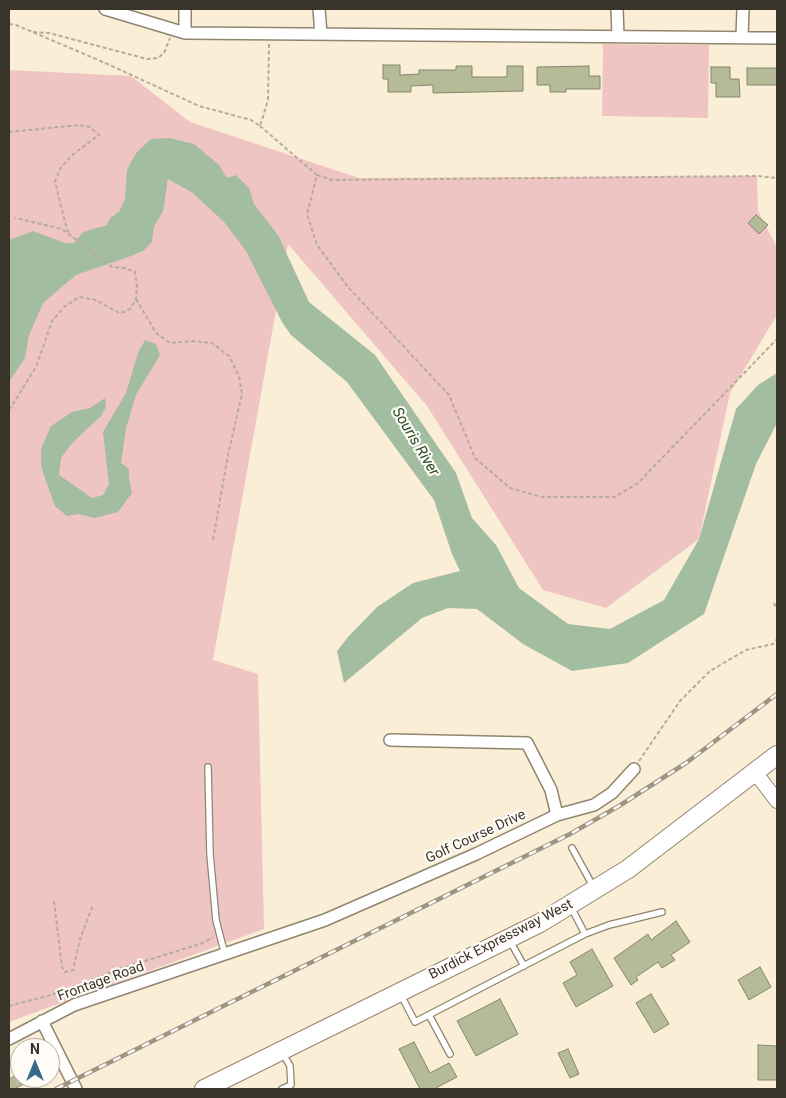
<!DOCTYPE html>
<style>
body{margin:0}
#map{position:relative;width:786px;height:1098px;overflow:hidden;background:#fbeed6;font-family:Roboto,sans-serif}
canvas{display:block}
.frame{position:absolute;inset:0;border:10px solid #39342a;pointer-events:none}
.north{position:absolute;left:10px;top:1038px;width:50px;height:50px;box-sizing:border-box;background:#fffcf8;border:1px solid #b0aca6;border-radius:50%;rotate:0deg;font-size:14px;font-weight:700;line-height:20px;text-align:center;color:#39342a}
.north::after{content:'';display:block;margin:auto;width:18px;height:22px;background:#366b87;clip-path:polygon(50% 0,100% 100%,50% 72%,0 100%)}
</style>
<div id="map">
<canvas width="786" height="1098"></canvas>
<div class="frame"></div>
<div class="north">N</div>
</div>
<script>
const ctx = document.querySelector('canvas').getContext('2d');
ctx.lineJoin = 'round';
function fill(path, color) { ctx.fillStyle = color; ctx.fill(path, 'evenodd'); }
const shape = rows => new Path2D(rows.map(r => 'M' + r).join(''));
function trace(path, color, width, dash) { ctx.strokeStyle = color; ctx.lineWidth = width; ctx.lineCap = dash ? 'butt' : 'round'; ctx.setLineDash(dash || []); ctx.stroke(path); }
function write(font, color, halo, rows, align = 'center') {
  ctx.font = font + ' Roboto,sans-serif'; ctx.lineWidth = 4.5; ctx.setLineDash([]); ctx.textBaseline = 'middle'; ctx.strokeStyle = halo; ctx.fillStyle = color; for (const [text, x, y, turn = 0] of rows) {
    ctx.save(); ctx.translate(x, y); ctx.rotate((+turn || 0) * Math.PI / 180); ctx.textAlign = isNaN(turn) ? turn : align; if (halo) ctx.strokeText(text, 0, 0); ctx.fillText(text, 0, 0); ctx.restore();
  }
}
const green = shape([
 [603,44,709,45,708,118,602,116],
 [9,70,131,76,190,122,359,178,757,176,758,211,777,247,777,315,730,393,699,539,606,608,543,590,427,406,288,244,213,660,258,674,264,929,9,1022]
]);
const water = shape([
 [170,138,194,144,219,165,227,178,236,175,249,188,254,204,278,235,309,302,375,355,456,473,472,518,496,545,519,588,568,624,610,629,664,600,699,539,736,409,758,385,777,373,777,423,756,464,704,614,628,663,572,671,523,644,477,609,448,608,422,618,344,683,337,651,348,637,377,607,413,583,460,571,452,554,434,500,347,382,291,335,282,322,246,251,225,223,193,193,166,178,157,196,152,242,143,251,131,256,76,275,43,303,29,335,25,358,9,382,9,240,33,231,65,243,74,243,83,232,107,225,110,218,119,212,125,199,127,170,136,153,151,139],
 [145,340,156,344,160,355,136,395,126,429,121,463,129,469,129,479,132,493,118,512,94,518,78,514,67,516,55,506,47,484,41,466,41,449,51,426,72,412,90,408,105,398,106,407,101,416,72,443,61,458,59,475,92,498,103,495,109,484,103,432,126,393,138,353]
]);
const river = shape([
 [144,228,156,207,160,176]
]);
const building = shape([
 [383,65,400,65,400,75,419,74,419,70,456,70,456,66,472,66,472,77,507,77,507,66,523,66,523,91,433,93,433,85,411,86,411,92,388,92,388,79,383,79,383,65],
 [589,66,589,76,600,76,600,89,566,89,566,92,550,92,550,85,537,85,537,67,589,66],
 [711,67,730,67,730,79,739,79,740,97,716,97,716,83,711,83,711,67],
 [747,68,777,68,777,85,747,85,747,68],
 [756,215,768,225,759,234,748,223,756,215],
 [676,921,690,942,671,955,675,960,662,968,658,962,636,977,638,980,631,985,614,958,648,934,651,940,676,921],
 [592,949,613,986,576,1007,563,983,577,975,570,962,592,949],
 [760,967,771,987,749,1000,738,980,760,967],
 [651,994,669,1024,654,1033,636,1003,651,994],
 [500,999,518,1034,476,1056,457,1021,500,999],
 [414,1042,430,1073,449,1063,457,1077,434,1089,420,1089,399,1049,414,1042],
 [758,1045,777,1046,777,1080,758,1080,758,1045],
 [568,1049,579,1074,570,1078,558,1053,568,1049],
 [20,1073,20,1078,36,1078,14,1089,9,1089,9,1079,20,1073]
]);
const path = shape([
 [9,24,16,25,103,62,199,106,251,120,260,126,268,100,269,44],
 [33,32,49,33,147,59,158,58,164,53,170,38],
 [260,126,317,175,307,214,317,245,348,287,449,395,475,458,510,488,542,497,614,497,637,484,777,339],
 [9,132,79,125,90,127,99,135,71,156,60,169,55,182,67,230,71,235],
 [317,175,332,180,757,176,777,178],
 [136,299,156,333,170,343,193,341,212,343,229,356,239,376,242,394,228,455,213,540],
 [9,410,36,367,52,321,64,307,79,297,96,300,119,313,124,312,130,309,136,299,137,286,135,272,125,268,112,267,62,229,15,218],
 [774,603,777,610],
 [639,761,680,701,710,671,746,650,773,644,777,639],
 [54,901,62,967,65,972,73,970,80,939,93,905],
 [9,1006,51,995,122,968,203,943,213,937]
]);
const service = shape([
 [208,767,210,854,216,920,225,955],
 [572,848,594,888],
 [585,934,609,925,662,912],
 [510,941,524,966],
 [401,995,415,1022,585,934,571,907],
 [429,1015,450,1054],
 [282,1089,291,1085,290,1066,282,1052]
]);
const minor = shape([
 [105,9,185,33,777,38],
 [185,9,185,33],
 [319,9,321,34],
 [617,9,618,36],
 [742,37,743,9],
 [390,740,527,743,551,790,557,815],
 [42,1021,76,1089],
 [9,1039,74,1005,325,920,476,854,557,815,594,805,612,793,634,769]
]);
const tertiary = shape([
 [755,772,777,801]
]);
const primary = shape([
 [204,1089,540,923,628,869,777,755]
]);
const rail = shape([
 [56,1089,570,834,619,806,686,763,777,694]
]);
const streetNames = [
 ["Golf Course Drive",476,837,-25],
 ["Burdick Expressway West",501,940,-27],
 ["Frontage Road",101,982,-20]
];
const waterNames = [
 ["Souris River",415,442,59]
];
fill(green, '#efc5c3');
fill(water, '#a3bda1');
trace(river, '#a3bda1', 16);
fill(building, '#b6bb97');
trace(building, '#83866f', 1);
trace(service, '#90856f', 8);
trace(minor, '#90856f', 14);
trace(tertiary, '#90856f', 16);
trace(primary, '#90856f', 20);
trace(path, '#b6ac99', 2, [4, 2.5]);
trace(service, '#fff', 5.5);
trace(minor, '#fff', 11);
trace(tertiary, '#fff', 14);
trace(primary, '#fff', 18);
trace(rail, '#9d9483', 4.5);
trace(rail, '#fffcf8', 2.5, [8]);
write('14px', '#39342a', '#fffcf8', streetNames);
write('italic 15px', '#254c24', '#fffcf8', waterNames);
</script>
